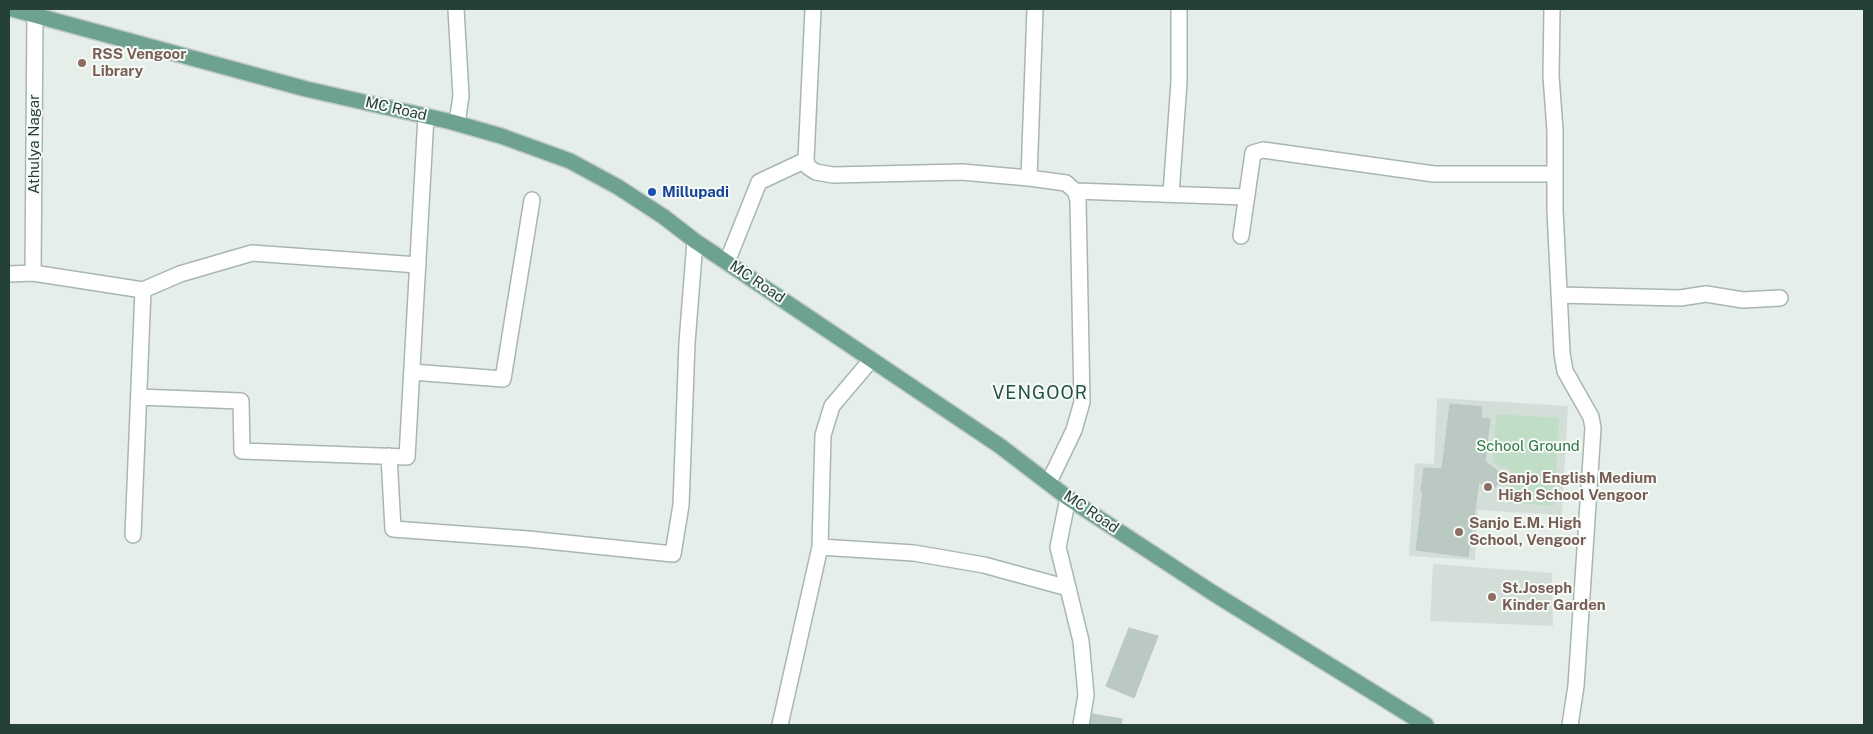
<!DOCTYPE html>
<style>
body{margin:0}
#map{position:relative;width:1873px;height:734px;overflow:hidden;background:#e6eeea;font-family:"Public Sans",sans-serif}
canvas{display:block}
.frame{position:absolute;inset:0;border:10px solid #254037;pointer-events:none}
</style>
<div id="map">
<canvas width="1873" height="734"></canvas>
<div class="frame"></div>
</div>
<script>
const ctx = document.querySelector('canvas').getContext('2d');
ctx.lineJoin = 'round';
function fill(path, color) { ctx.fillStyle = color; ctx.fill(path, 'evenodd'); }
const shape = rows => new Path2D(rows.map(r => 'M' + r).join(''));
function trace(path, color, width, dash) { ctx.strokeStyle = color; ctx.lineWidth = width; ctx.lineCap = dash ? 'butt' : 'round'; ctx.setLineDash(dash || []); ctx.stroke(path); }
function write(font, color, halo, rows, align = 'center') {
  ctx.font = font + ' "Public Sans",sans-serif'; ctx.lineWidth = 4; ctx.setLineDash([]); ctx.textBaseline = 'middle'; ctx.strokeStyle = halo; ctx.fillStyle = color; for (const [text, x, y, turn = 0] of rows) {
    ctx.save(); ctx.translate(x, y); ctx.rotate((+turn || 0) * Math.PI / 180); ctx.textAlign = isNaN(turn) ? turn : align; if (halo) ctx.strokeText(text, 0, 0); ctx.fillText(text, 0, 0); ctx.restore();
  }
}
const built = shape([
 [1437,398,1568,406,1562,515,1478,510,1475,560,1409,556,1415,463,1434,464],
 [1433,564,1552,573,1553,626,1430,621]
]);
const green = shape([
 [1496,414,1559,418,1554,506,1509,503,1511,470,1493,463]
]);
const building = shape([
 [1450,404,1482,407,1481,418,1490,419,1485,461,1504,476,1491,492,1479,482,1468,557,1416,550,1423,492,1421,492,1424,468,1442,469,1450,404],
 [1129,628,1158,636,1134,698,1106,686,1129,628],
 [1092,714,1122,719,1121,725,1090,725,1092,714]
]);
const street = shape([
 [456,9,461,96,457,123],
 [813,9,806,160,808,167,816,172,833,175,962,172,1029,178,1066,183,1075,191,1078,200,1082,402,1074,430,1049,482],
 [1552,9,1551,76,1555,130,1555,210,1562,353,1565,371,1591,417,1593,428,1576,686,1570,725],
 [1029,178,1035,9],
 [1075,191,1246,197],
 [1171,194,1179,82,1179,9],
 [1241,236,1253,153,1263,150,1434,174,1555,174],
 [727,262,759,182,806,160],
 [33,273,35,15],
 [9,274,33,273,143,290,133,535],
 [143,290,180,274,252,253,418,265],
 [1559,295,1680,298,1706,294,1743,300,1780,298],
 [412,372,503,379,532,200],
 [139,397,241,401,242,451,407,457,426,116],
 [389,456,393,529,528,539,673,554,681,505,687,343,695,241],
 [820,547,914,553,984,565,1068,588],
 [780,725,820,547,823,435,832,406,871,360]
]);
const secondary = shape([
 [1068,498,1058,547,1081,641,1086,695,1081,725]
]);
const primary = shape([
 [12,9,306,89,452,122,501,136,570,161,618,187,664,217,695,241,1000,446,1068,498,1213,593,1426,725]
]);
const markers = [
 [82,63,5,"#8d6e63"],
 [652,192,5,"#1a4fb4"],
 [1488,487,5,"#8d6e63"],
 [1459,532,5,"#8d6e63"],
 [1492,597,5,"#8d6e63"]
];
const educationNames = [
 ["RSS Vengoor",92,54],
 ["Library",92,71],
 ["Sanjo English Medium",1498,478],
 ["High School Vengoor",1498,495],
 ["Sanjo E.M. High",1469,523],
 ["School, Vengoor",1469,540],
 ["St.Joseph",1502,588],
 ["Kinder Garden",1502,605]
];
const streetNames = [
 ["MC Road",396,109,13],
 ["Athulya Nagar",34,144,-90],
 ["MC Road",757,282,34],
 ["MC Road",1091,512,34]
];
const transitNames = [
 ["Millupadi",662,192]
];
const parkNames = [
 ["School Ground",1528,446]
];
const quarterNames = [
 ["VENGOOR",1040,393]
];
fill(built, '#d4ded9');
fill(green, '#c0dec6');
fill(building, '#bbc9c3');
trace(building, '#b9c8c0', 1);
trace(street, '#a8b6b1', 18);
trace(secondary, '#a5bab1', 18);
trace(primary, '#c2cac7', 18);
trace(street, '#fff', 15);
trace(secondary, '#fff', 15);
trace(primary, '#6da190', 15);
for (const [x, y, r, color] of markers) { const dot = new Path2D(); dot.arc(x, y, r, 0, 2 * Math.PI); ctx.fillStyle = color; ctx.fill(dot); trace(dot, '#f7fbf8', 2); }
write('bold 15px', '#785e54', '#f7fbf8', educationNames, 'left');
write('15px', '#254037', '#f7fbf8', streetNames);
write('bold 15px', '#164399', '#f7fbf8', transitNames, 'left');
write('15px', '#317546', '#f7fbf8', parkNames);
ctx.letterSpacing = '1px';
write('18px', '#225242', '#f7fbf8', quarterNames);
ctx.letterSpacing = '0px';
</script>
